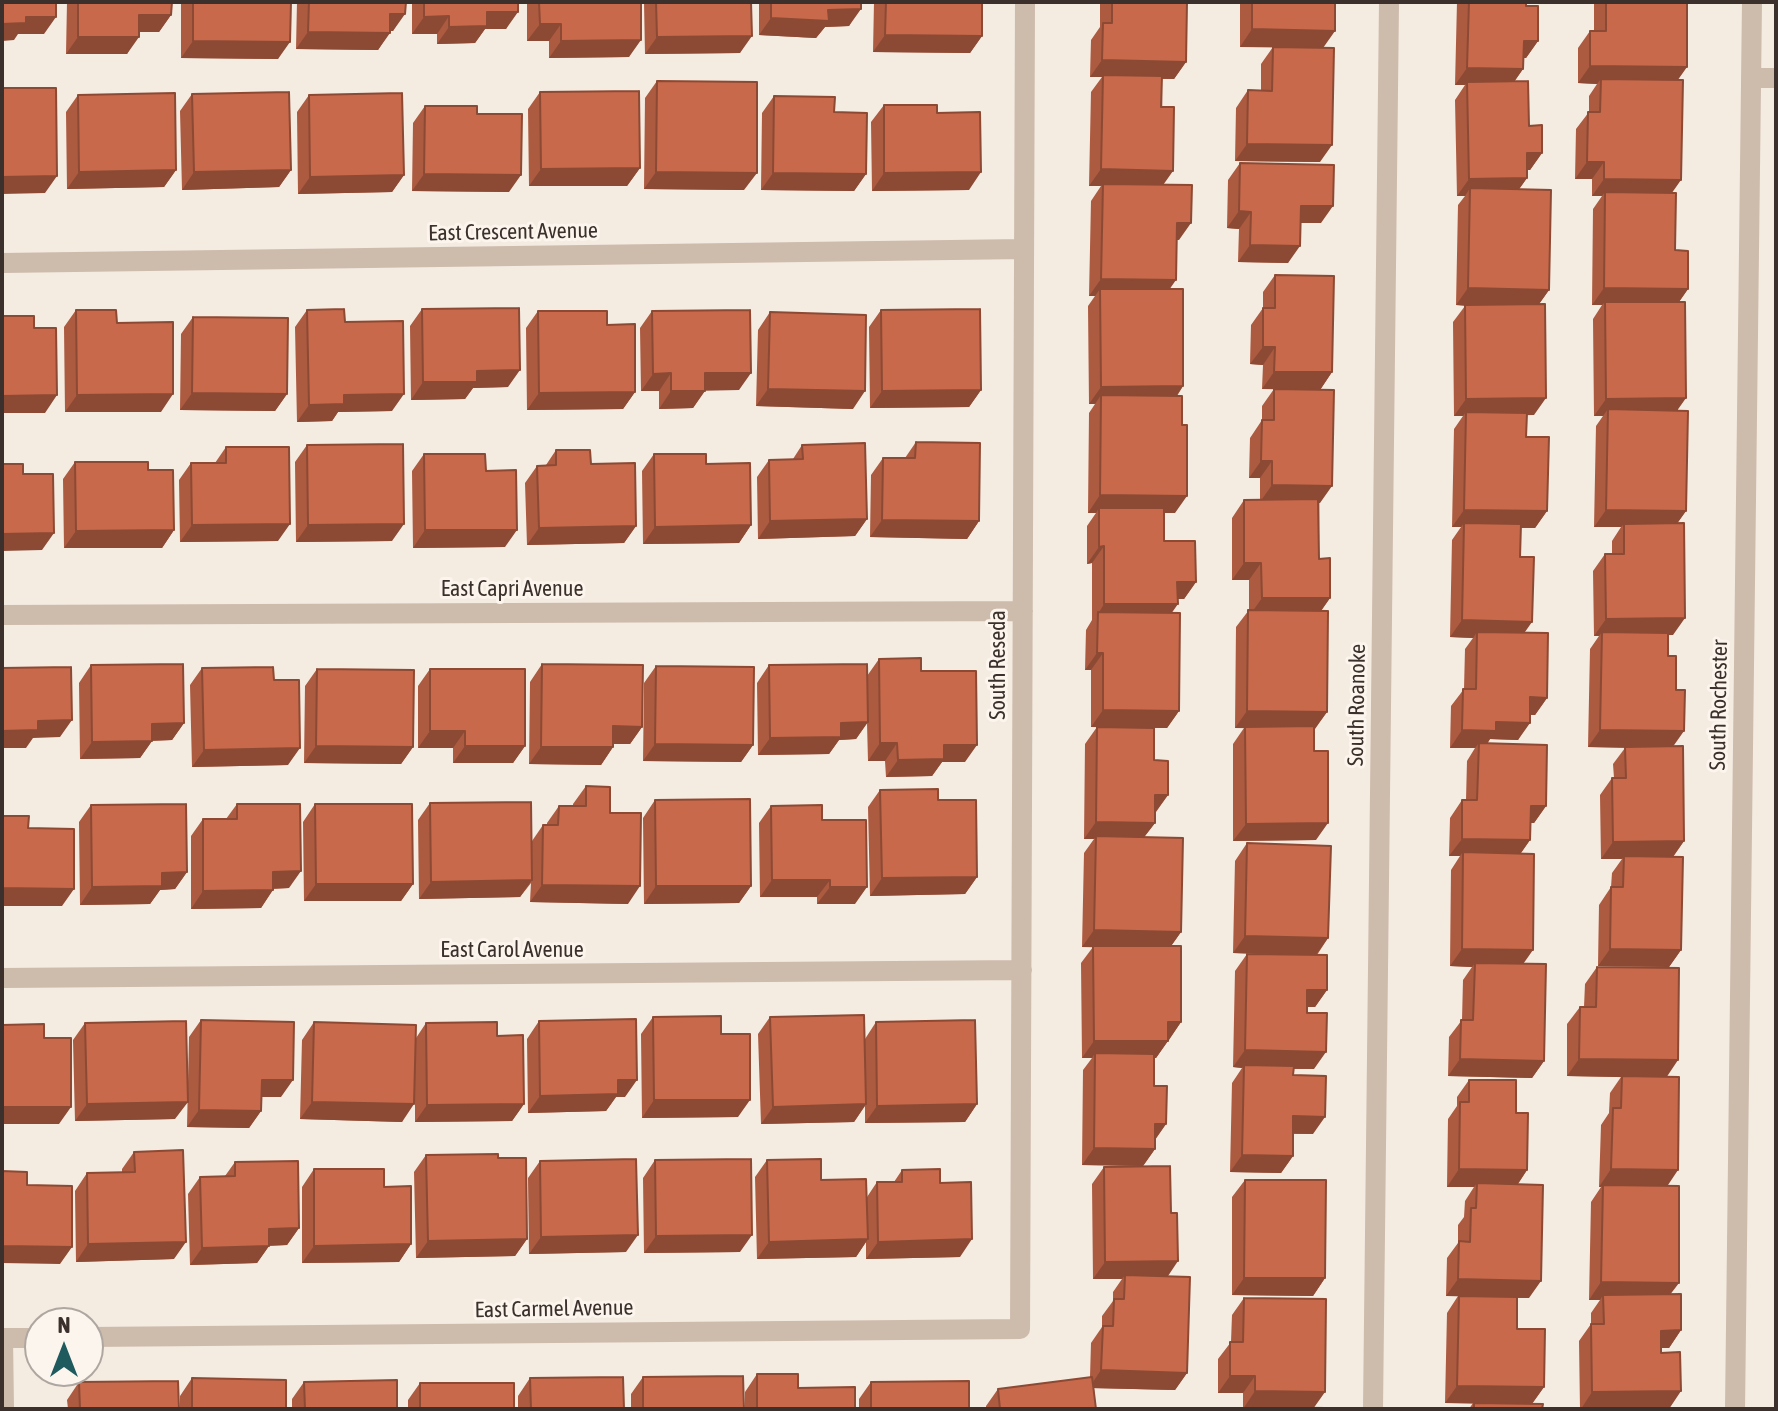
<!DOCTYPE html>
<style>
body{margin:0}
#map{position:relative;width:1778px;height:1411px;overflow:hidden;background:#f4ebe1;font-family:"Asap Condensed",sans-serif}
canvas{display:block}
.frame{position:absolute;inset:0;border:4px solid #3b302b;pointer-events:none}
.north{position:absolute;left:24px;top:1307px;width:80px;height:80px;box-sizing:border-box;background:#fbf5ee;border:2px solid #aea6a0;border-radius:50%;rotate:0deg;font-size:22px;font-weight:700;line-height:32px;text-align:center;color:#3b302b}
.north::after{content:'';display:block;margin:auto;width:28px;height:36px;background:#1f5a5e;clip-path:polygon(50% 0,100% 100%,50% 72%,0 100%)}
</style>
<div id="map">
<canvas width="1778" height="1411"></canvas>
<div class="frame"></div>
<div class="north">N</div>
</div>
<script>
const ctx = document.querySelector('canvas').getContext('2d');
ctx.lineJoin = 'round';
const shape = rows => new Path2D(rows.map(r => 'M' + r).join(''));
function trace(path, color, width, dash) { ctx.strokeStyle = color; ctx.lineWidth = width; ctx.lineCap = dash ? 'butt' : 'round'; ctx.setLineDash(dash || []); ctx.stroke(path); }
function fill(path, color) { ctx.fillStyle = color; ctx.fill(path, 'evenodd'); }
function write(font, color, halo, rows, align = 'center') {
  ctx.font = font + ' "Asap Condensed",sans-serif'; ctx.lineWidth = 6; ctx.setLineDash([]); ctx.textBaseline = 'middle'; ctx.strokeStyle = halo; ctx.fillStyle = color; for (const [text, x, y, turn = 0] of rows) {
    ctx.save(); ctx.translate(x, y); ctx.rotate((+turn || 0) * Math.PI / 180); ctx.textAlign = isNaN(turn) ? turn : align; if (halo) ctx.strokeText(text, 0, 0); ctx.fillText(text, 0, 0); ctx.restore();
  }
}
const minor = shape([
 [1751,78,1776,78],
 [2,263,1024,249],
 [2,615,1023,611],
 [2,978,1022,970],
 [88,1337,1020,1329,1025,2],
 [2,1338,40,1338],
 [3,1338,4,1409],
 [1373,1409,1389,2],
 [1735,1409,1752,2]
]);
const wall = shape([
 [67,2,172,2,171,15,159,32,139,32,127,54,66,54],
 [181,2,291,2,278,59,181,58],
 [297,2,406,2,393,31,390,31,378,50,296,49],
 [412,2,518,2,506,29,485,29,475,43,437,44,437,34,412,34],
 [527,2,641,2,629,57,549,58,549,41,527,41],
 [644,2,751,2,740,53,645,54],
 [759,2,861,2,849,26,825,27,816,38,759,35],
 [874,2,982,2,982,36,970,53,873,52],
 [1100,2,1187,2,1186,62,1174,79,1162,79,1163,185,1179,240,1176,240,1170,289,1183,386,1177,396,1175,513,1164,513,1164,541,1196,582,1184,599,1178,599,1171,613,1179,711,1167,728,1154,728,1154,760,1168,795,1155,812,1155,823,1144,837,1181,932,1171,946,1181,1022,1156,1058,1154,1058,1154,1086,1166,1124,1155,1140,1155,1149,1143,1166,1187,1373,1175,1390,1094,1388,1096,1409,986,1409,986,1406,998,1389,1090,1377,1091,1343,1102,1327,1102,1316,1113,1301,1113,1292,1122,1279,1093,1279,1092,1184,1104,1167,1142,1166,1082,1165,1083,1070,1092,1058,1082,1058,1081,963,1093,947,1082,947,1084,853,1094,839,1084,839,1085,744,1097,727,1091,727,1091,670,1085,670,1086,630,1092,620,1092,563,1087,564,1087,526,1096,513,1088,513,1089,413,1095,404,1089,404,1088,306,1095,296,1089,296,1091,201,1101,186,1089,186,1091,92,1102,77,1090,77,1091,40,1100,27],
 [1240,2,1335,2,1323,48,1320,162,1235,161,1236,108,1248,90,1261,91,1261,64,1273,47,1240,47],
 [1457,2,1526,2,1526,6,1538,41,1526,58,1523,58,1523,69,1514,82,1529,126,1542,153,1530,170,1527,170,1527,178,1519,189,1549,290,1539,304,1534,415,1527,415,1526,437,1547,511,1535,528,1521,528,1520,557,1524,633,1547,698,1535,715,1530,715,1518,740,1490,739,1487,744,1546,806,1534,823,1530,823,1530,840,1521,853,1523,964,1544,1061,1532,1078,1448,1076,1449,1037,1462,1020,1463,980,1472,967,1450,966,1451,870,1460,856,1449,856,1450,818,1462,800,1466,800,1467,761,1475,748,1450,748,1451,706,1464,689,1465,649,1473,638,1450,637,1452,540,1461,527,1452,527,1454,429,1463,416,1454,416,1453,322,1465,306,1456,305,1458,205,1465,196,1457,196,1455,100,1465,85,1455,85],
 [1594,2,1687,2,1678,80,1672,193,1675,250,1688,289,1679,302,1678,410,1686,511,1677,523,1673,635,1668,635,1673,746,1684,841,1673,857,1681,950,1669,967,1598,966,1599,905,1611,887,1612,873,1622,859,1601,859,1600,795,1612,778,1614,778,1613,764,1625,748,1588,747,1590,649,1599,636,1594,636,1593,571,1605,554,1612,554,1612,541,1621,527,1594,527,1596,426,1603,416,1594,416,1593,319,1602,305,1592,305,1593,209,1602,196,1592,196,1592,179,1575,179,1576,129,1589,112,1589,96,1597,84,1578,83,1578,48,1590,31,1594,31],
 [657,81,744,190,644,189,645,98],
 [540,92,640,168,627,186,529,186,528,109],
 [192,94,291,170,279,187,182,190,180,111],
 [78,95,176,170,164,187,67,189,66,112],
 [309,95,404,175,392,192,298,194,297,112],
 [774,96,834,112,866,174,854,191,761,190,762,113],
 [884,105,937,113,969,190,872,191,871,122],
 [425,106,477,114,509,192,412,191,413,123],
 [1240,163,1321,223,1301,223,1288,263,1238,262,1239,229,1227,228,1228,180],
 [1275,275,1332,372,1320,390,1319,559,1330,598,1321,611,1327,712,1314,729,1316,840,1233,841,1233,744,1244,728,1235,728,1236,627,1249,610,1249,580,1232,580,1232,518,1244,500,1260,500,1260,478,1249,478,1250,438,1262,420,1262,406,1274,389,1262,389,1263,365,1250,364,1251,325,1263,308,1263,292],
 [422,309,508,387,473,388,465,399,411,400,410,326],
 [76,310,117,323,161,412,65,412,64,327],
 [307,310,345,322,392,411,338,412,332,421,297,422,295,327],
 [881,310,981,390,969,407,870,408,869,327],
 [538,311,607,325,635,392,623,409,527,410,526,328],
 [652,311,739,390,705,390,693,408,659,409,659,391,641,391,640,328],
 [770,312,853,409,756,406,758,330],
 [193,317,287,394,275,411,180,410,181,334],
 [916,442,979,521,967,539,870,537,871,475,883,458,905,458],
 [307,445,392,541,296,542,295,462],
 [802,445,867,519,855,536,758,539,757,477,769,460,793,459],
 [226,447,278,541,180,542,179,480,191,463,215,463],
 [556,450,591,464,636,526,624,543,527,545,525,483,537,466,546,465],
 [424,454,505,547,413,548,412,471],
 [654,454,706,464,751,525,739,543,643,544,642,471],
 [75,462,148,470,174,530,162,548,64,548,63,479],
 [879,659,921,671,965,762,942,762,932,776,886,777,885,761,868,761,867,723,856,739,839,740,829,754,758,755,757,683,769,665,867,676],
 [542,664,642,727,630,744,613,744,613,747,601,765,529,764,530,682],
 [91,665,184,723,172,740,152,741,140,758,80,759,79,683],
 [656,666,753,745,741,762,643,761,644,683],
 [202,668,274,680,288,765,192,767,190,685],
 [317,669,413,747,401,764,304,763,305,686],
 [430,669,525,746,513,763,453,763,453,748,418,748,418,686],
 [586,786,610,813,628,904,530,902,531,883,520,897,419,899,418,820,430,803,532,841,543,825,547,825,547,823,559,806,573,806,573,804],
 [880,790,938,800,977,877,965,894,870,896,868,807],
 [655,800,751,886,739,903,644,904,643,818],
 [237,804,289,888,273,889,261,908,191,909,191,836,203,819,226,819],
 [315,804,413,884,401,901,304,901,303,822],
 [91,805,187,872,175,889,160,890,150,904,80,905,79,822],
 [771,806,822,820,855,904,817,904,817,897,760,897,759,823],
 [1247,843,1328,938,1317,955,1327,990,1315,1007,1307,1007,1314,1069,1294,1069,1293,1075,1313,1134,1293,1134,1293,1156,1281,1173,1230,1172,1232,1083,1242,1068,1233,1067,1235,971,1247,954,1254,954,1233,953,1235,861],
 [1597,967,1666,1077,1667,1186,1670,1294,1681,1330,1669,1348,1661,1348,1669,1409,1580,1409,1579,1341,1591,1324,1591,1313,1600,1300,1589,1300,1591,1202,1601,1187,1599,1187,1601,1125,1609,1113,1610,1093,1621,1077,1567,1076,1567,1024,1580,1007,1584,1007,1585,984],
 [653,1017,721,1034,738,1117,642,1118,641,1034],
 [770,1017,865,1039,876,1022,977,1104,965,1122,865,1123,865,1106,854,1122,761,1124,758,1034],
 [201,1020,281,1097,261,1097,261,1111,249,1128,187,1127,189,1037],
 [539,1021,625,1097,616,1097,606,1111,528,1113,527,1039],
 [314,1022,416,1038,426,1023,497,1036,524,1104,512,1121,415,1122,415,1092,402,1122,300,1119,302,1040],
 [85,1023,175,1119,75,1121,73,1040],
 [1469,1080,1516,1113,1527,1170,1518,1184,1529,1298,1517,1298,1517,1329,1544,1387,1532,1404,1542,1409,1469,1409,1473,1403,1445,1403,1447,1313,1458,1296,1446,1296,1447,1258,1458,1243,1458,1225,1464,1217,1465,1201,1474,1187,1447,1187,1448,1119,1457,1106,1457,1097],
 [134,1152,174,1259,76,1262,75,1191,87,1173,122,1172,122,1169],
 [426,1155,498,1158,527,1239,515,1256,416,1258,414,1172],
 [655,1160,740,1252,644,1253,643,1178],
 [767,1160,867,1197,877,1182,894,1182,902,1170,940,1183,960,1257,866,1259,866,1242,856,1257,757,1259,755,1177],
 [540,1161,626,1252,529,1254,528,1178],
 [235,1162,299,1228,287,1245,269,1246,257,1263,190,1265,188,1194,200,1177,225,1176],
 [314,1169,384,1187,411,1244,399,1262,302,1263,302,1187],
 [1245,1180,1325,1278,1313,1296,1232,1295,1232,1197],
 [1244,1298,1314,1408,1325,1409,1243,1409,1243,1393,1218,1393,1218,1359,1231,1342,1232,1315],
 [757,1374,798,1388,855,1409,745,1409,745,1392],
 [643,1377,744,1409,631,1409,631,1394],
 [192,1378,286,1409,180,1409,180,1396],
 [530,1378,624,1409,518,1409,518,1396],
 [79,1382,179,1409,68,1409,67,1400],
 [304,1382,397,1409,292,1409,292,1399],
 [871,1382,969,1409,859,1409,859,1399],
 [420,1383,514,1409,408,1409,408,1400]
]);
const shadedWall = shape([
 [861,9,849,26,825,27,816,38,759,35,771,18,828,10],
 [487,12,518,12,506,29,485,29,475,43,437,44,449,27],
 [390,14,405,14,393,31,378,31],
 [139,15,171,15,159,32,127,32],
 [449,16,437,34,412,34,424,17],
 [26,17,56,17,44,34,18,34,14,40,2,41,2,24],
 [540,24,561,24,549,41,527,41],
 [1252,29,1335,31,1323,48,1240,47],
 [308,32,390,33,378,50,296,49],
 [885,35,982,36,970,53,873,52],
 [752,36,740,53,645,54,657,37],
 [78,37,139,37,127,54,66,54],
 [641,40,629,57,549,58,561,41],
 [193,41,290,42,278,59,181,58],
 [1524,41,1538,41,1526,58,1512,58],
 [1102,60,1186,62,1174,79,1103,77,1103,75,1102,77,1090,77],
 [1590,66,1687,67,1675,84,1601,79,1597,84,1578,83],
 [1467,68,1523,69,1511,86,1467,82,1465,85,1455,85],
 [1247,144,1332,145,1320,162,1235,161],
 [1527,153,1542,153,1530,170,1515,170],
 [1587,162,1604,162,1592,179,1575,179],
 [640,168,627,186,529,186,541,169],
 [1101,169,1173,171,1161,188,1103,184,1101,186,1089,186],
 [176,170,164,187,67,189,79,172],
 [291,170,279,187,182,190,194,172],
 [656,172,757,173,744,190,644,189],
 [981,172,969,190,872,191,884,173],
 [773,173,866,174,854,191,761,190],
 [424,174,521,175,509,192,412,191],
 [404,175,392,192,298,194,310,177],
 [57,176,45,193,2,194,2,177],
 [1527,178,1515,195,1470,188,1465,196,1457,196,1469,179],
 [1604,179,1681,180,1669,197,1605,192,1602,196,1592,196],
 [1301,206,1333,206,1321,223,1289,223],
 [1239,211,1251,212,1239,229,1227,228],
 [1177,223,1191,223,1179,240,1165,240],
 [1250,245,1300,246,1288,263,1238,262],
 [1101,279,1176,280,1164,297,1100,289,1095,296,1089,296],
 [1468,288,1549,290,1537,307,1456,305],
 [1604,288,1688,289,1676,306,1605,302,1602,305,1592,305],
 [1263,347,1275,347,1263,365,1250,364],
 [520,370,508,387,473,388,465,399,411,400,423,382,477,371],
 [1274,372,1332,372,1320,390,1262,389],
 [671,373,659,391,641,391,653,374],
 [705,373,751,373,739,390,693,391],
 [1183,386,1171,404,1101,395,1095,404,1089,404,1101,387],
 [768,389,865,391,853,409,756,406],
 [981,390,969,407,870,408,882,391],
 [671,391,705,391,693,408,659,409],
 [635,392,623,409,527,410,539,393],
 [192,393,287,394,275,411,180,410],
 [173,394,161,412,65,412,77,395],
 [404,394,392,411,338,412,332,421,297,422,309,405,344,395],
 [57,395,45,413,2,413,2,396],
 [1546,398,1534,415,1466,416,1466,412,1463,416,1454,416,1466,399],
 [1686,398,1674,415,1608,409,1603,416,1594,416,1606,399],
 [1261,461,1272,461,1260,478,1249,478],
 [1272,485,1332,486,1320,503,1260,502],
 [1100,495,1187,496,1175,513,1099,513,1099,508,1096,513,1088,513],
 [1464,510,1547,511,1535,528,1464,527,1464,523,1461,527,1452,527],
 [1606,510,1686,511,1674,528,1624,524,1621,527,1594,527],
 [867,519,855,536,758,539,770,521],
 [882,520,979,521,967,539,870,537],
 [290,524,278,541,180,542,192,525],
 [404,524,392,541,296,542,308,525],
 [751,525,739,543,643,544,655,527],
 [636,526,624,543,527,545,539,528],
 [174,530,162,548,64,548,76,531],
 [425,530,517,530,505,547,413,548],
 [54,533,42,550,2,551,2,534],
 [1104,546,1092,563,1087,564,1099,547],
 [1244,563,1261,563,1249,580,1232,580],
 [1177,582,1196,582,1184,599,1165,599],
 [1262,598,1330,598,1318,615,1250,615],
 [1104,604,1178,604,1166,621,1098,614],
 [1685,618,1673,635,1602,636,1602,632,1599,636,1594,636,1606,619],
 [1462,620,1532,622,1520,639,1477,632,1473,638,1450,637],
 [1097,653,1103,653,1091,670,1085,670],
 [1530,697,1547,698,1535,715,1518,714],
 [1103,710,1179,711,1167,728,1091,727],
 [1247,711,1327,712,1315,729,1235,728],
 [72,720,60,737,33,738,26,748,2,748,2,731,38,721],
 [868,722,856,739,839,740,829,754,758,755,770,738,841,723],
 [1496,722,1530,723,1518,740,1490,739,1484,748,1479,743,1475,748,1450,748,1462,730],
 [184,723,172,740,139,741,152,724],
 [613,726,642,727,630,744,601,744],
 [1600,730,1684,731,1672,748,1588,747],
 [430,731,465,731,453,748,418,748],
 [152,741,140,758,80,759,92,742],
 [880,743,897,743,885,761,868,761],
 [655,744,753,745,741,762,643,761],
 [944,745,977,745,965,762,942,762,932,776,886,777,898,760],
 [316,746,413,747,401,764,304,763],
 [465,746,525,746,513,763,453,763],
 [541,747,613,747,601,765,529,764],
 [300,748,288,765,192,767,204,750],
 [1155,795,1168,795,1156,812,1143,812],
 [1531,806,1546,806,1534,823,1519,823],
 [1096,822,1155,823,1142,840,1096,836,1094,839,1084,839],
 [1328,823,1316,840,1233,841,1246,824],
 [1462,839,1530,840,1518,857,1463,852,1460,856,1449,856],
 [1684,841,1672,858,1624,856,1622,859,1601,859,1613,842],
 [301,871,289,888,261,889,273,872],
 [187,872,175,889,160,890,150,904,80,905,92,887,162,873],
 [977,877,965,894,870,896,882,878],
 [532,880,520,897,419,899,431,882],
 [772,880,830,880,817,897,760,897],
 [316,884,413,884,401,901,304,901],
 [542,885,640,886,628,904,530,902],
 [656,886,751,886,739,903,644,904],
 [830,887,867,887,855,904,817,904],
 [2,888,74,889,62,906,2,906],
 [273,890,261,908,191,909,203,891],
 [1094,930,1181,932,1169,949,1082,947],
 [1245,936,1328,938,1316,955,1233,953],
 [1462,949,1533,950,1521,967,1475,963,1472,967,1450,966],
 [1610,949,1681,950,1669,967,1598,966],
 [1307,990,1327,990,1315,1007,1295,1007],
 [1168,1022,1181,1022,1169,1040,1156,1040],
 [1094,1041,1168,1041,1156,1058,1095,1058,1095,1053,1092,1058,1082,1058],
 [1245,1050,1326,1052,1314,1069,1244,1068,1244,1065,1242,1068,1233,1067],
 [1460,1059,1544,1061,1532,1078,1448,1076],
 [1579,1059,1678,1060,1666,1078,1567,1076],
 [262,1080,293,1080,281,1097,250,1097],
 [618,1080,637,1080,625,1097,616,1097,606,1111,528,1113,540,1096],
 [654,1100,750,1100,738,1117,642,1118],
 [188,1102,175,1119,75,1121,87,1104],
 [312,1102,414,1104,402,1122,300,1119],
 [524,1104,512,1121,415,1122,427,1105],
 [866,1104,854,1122,761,1124,773,1107],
 [977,1104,965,1122,865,1123,877,1106],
 [2,1107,71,1107,59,1124,2,1124],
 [199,1110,261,1111,249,1128,187,1127],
 [1293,1116,1325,1117,1313,1134,1281,1133],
 [1155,1124,1166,1124,1154,1141],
 [1094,1148,1155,1149,1143,1166,1082,1165],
 [1242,1155,1293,1156,1281,1173,1230,1172],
 [1459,1169,1527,1170,1515,1188,1477,1183,1474,1187,1447,1187],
 [1611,1169,1678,1170,1666,1188,1603,1185,1601,1187,1599,1187],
 [299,1228,287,1245,256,1246,269,1229],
 [638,1235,626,1252,529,1254,541,1237],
 [752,1235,740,1252,644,1253,656,1236],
 [527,1239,515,1256,416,1258,428,1241],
 [868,1239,856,1257,757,1259,769,1242],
 [972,1239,960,1257,866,1259,878,1242],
 [186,1242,174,1259,76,1262,88,1244],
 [411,1244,399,1262,302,1263,314,1246],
 [2,1246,72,1247,60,1264,2,1263],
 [269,1246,257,1263,190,1265,202,1248],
 [1178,1261,1166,1279,1125,1275,1122,1279,1093,1279,1105,1262],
 [1244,1278,1325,1278,1313,1296,1232,1295],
 [1458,1279,1541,1281,1529,1298,1446,1296],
 [1601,1282,1679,1283,1666,1300,1603,1295,1600,1300,1589,1300],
 [1681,1330,1669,1348,1649,1348,1661,1331],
 [1101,1370,1187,1373,1175,1390,1089,1388],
 [1230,1376,1255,1376,1243,1393,1218,1393],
 [1457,1386,1544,1387,1531,1405,1445,1403],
 [1255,1391,1325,1392,1313,1409,1246,1407,1243,1409],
 [1681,1391,1669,1409,1581,1409,1592,1392]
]);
const building = shape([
 [2,2,56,2,56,17,26,17,26,23,2,24,2,2],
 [78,2,172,2,171,15,139,15,139,37,78,37,78,2],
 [193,2,291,2,290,42,193,41,193,2],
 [309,2,406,2,405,14,390,14,390,33,308,32,309,2],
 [424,2,518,2,518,12,487,12,487,26,449,27,449,16,424,17,424,2],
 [539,2,641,2,641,40,561,41,561,24,540,24,539,2],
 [656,2,751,2,752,36,657,37,656,2],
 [771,2,861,2,861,9,828,10,829,21,771,18,771,2],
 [886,2,982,2,982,36,885,35,886,2],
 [1112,2,1187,2,1186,62,1102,60,1103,23,1112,23,1112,2],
 [1252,2,1335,2,1335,31,1252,29,1252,2],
 [1469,2,1526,2,1526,6,1538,6,1538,41,1524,41,1523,69,1467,68,1469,2],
 [1606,2,1687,2,1687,67,1590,66,1590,31,1606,31,1606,2],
 [1273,47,1334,48,1332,145,1247,144,1248,90,1272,91,1273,47],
 [1103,75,1162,76,1161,107,1174,107,1173,171,1101,169,1103,75],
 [1601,79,1683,80,1681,180,1604,179,1604,162,1587,162,1588,112,1600,112,1601,79],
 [657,81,757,82,757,173,656,172,657,81],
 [1528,81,1529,126,1542,125,1542,153,1527,153,1527,178,1469,179,1467,82,1528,81],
 [2,88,56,88,57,176,2,177,2,88],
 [639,91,640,168,541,169,540,92,639,91],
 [289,92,291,170,194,172,192,94,289,92],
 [175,93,176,170,79,172,78,95,175,93],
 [402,93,404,175,310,177,309,95,402,93],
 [774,96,835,97,834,112,867,113,866,174,773,173,774,96],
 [884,105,937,105,937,113,980,112,981,172,884,173,884,105],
 [425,106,477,106,477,114,522,114,521,175,424,174,425,106],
 [1240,163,1334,165,1333,206,1301,206,1300,246,1250,245,1251,212,1239,211,1240,163],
 [1103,184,1192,185,1191,223,1177,223,1176,280,1101,279,1103,184],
 [1470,188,1551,190,1549,290,1468,288,1470,188],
 [1605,192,1676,193,1675,250,1688,251,1688,289,1604,288,1605,192],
 [1275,275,1334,276,1332,372,1274,372,1275,347,1263,347,1263,308,1275,308,1275,275],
 [1100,289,1183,289,1183,386,1101,387,1100,289],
 [1605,302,1685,302,1686,398,1606,399,1605,302],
 [1545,304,1546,398,1466,399,1465,305,1545,304],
 [519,308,520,370,477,371,477,382,423,382,422,309,519,308],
 [344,309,345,322,403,321,404,394,344,395,344,404,309,405,307,310,344,309],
 [980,309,981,390,882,391,881,310,980,309],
 [76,310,116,310,117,323,173,322,173,394,77,395,76,310],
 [750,310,751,373,705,373,705,391,671,391,671,373,653,374,652,311,750,310],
 [538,311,607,311,607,325,635,324,635,392,539,393,538,311],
 [770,312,866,315,865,391,768,389,770,312],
 [2,316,34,316,34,328,56,328,57,395,2,396,2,316],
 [193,317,288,318,287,394,192,393,193,317],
 [1274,389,1334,390,1332,486,1272,485,1272,461,1261,461,1262,420,1274,420,1274,389],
 [1101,395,1182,396,1182,425,1187,425,1187,496,1100,495,1101,395],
 [1608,409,1688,411,1686,511,1606,510,1608,409],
 [1466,412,1527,413,1526,437,1549,437,1547,511,1464,510,1466,412],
 [916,442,980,443,979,521,882,520,883,458,915,458,916,442],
 [865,443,867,519,770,521,769,460,803,459,802,445,865,443],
 [403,444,404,524,308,525,307,445,403,444],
 [226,447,289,447,290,524,192,525,191,463,226,463,226,447],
 [556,450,590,450,591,464,635,463,636,526,539,528,537,466,556,465,556,450],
 [424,454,485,454,486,471,516,470,517,530,425,530,424,454],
 [654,454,706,454,706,464,750,463,751,525,655,527,654,454],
 [75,462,148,462,148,470,173,470,174,530,76,531,75,462],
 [2,464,23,464,23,474,53,474,54,533,2,534,2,464],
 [1318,499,1319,559,1330,558,1330,598,1262,598,1261,563,1244,563,1244,500,1318,499],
 [1099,508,1164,508,1164,541,1195,541,1196,582,1177,582,1178,604,1104,604,1104,546,1099,547,1099,508],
 [1464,523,1521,524,1520,557,1534,557,1532,622,1462,620,1464,523],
 [1684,523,1685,618,1606,619,1605,554,1624,554,1624,524,1684,523],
 [1248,610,1328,611,1327,712,1247,711,1248,610],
 [1098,612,1180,613,1179,711,1103,710,1103,653,1097,653,1098,612],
 [1477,632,1548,633,1547,698,1530,697,1530,723,1496,722,1496,731,1462,730,1463,689,1476,689,1477,632],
 [1602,632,1668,633,1668,656,1676,656,1676,690,1685,690,1684,731,1600,730,1602,632],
 [921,658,921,671,976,671,977,745,944,745,944,759,898,760,897,743,880,743,879,659,921,658],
 [183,664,184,723,152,724,152,741,92,742,91,665,183,664],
 [542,664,643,665,642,727,613,726,613,747,541,747,542,664],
 [867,664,868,722,841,723,841,737,770,738,769,665,867,664],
 [656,666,754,667,753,745,655,744,656,666],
 [71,667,72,720,38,721,38,730,2,731,2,668,71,667],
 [273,667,274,680,299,680,300,748,204,750,202,668,273,667],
 [317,669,414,670,413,747,316,746,317,669],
 [430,669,525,669,525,746,465,746,465,731,430,731,430,669],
 [1314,726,1314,751,1328,751,1328,823,1246,824,1245,727,1314,726],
 [1097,727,1154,728,1154,760,1168,761,1168,795,1155,795,1155,823,1096,822,1097,727],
 [1479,743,1547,745,1546,806,1531,806,1530,840,1462,839,1462,800,1477,800,1479,743],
 [1683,746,1684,841,1613,842,1612,778,1626,778,1625,747,1683,746],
 [586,786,610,787,610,813,641,813,640,886,542,885,543,825,558,825,559,806,586,806,586,786],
 [938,789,938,800,976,800,977,877,882,878,880,790,938,789],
 [750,799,751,886,656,886,655,800,750,799],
 [531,802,532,880,431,882,430,803,531,802],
 [186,804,187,872,162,873,162,886,92,887,91,805,186,804],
 [237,804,300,804,301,871,273,872,273,890,203,891,203,819,237,819,237,804],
 [315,804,412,804,413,884,316,884,315,804],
 [822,805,822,820,866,820,867,887,830,887,830,880,772,880,771,806,822,805],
 [2,816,29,816,28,828,74,829,74,889,2,888,2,816],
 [1096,836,1183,838,1181,932,1094,930,1096,836],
 [1247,843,1331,846,1328,938,1245,936,1247,843],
 [1463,852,1534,854,1533,950,1462,949,1463,852],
 [1624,856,1683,857,1681,950,1610,949,1611,887,1623,887,1624,856],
 [1093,946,1181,946,1181,1022,1168,1022,1168,1041,1094,1041,1093,946],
 [1247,954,1327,955,1327,990,1307,990,1307,1013,1327,1013,1326,1052,1245,1050,1247,954],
 [1475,963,1546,964,1544,1061,1460,1059,1461,1020,1473,1020,1475,963],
 [1597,967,1679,968,1678,1060,1579,1059,1580,1007,1596,1007,1597,967],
 [864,1015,866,1104,773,1107,770,1017,864,1015],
 [721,1016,721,1034,750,1034,750,1100,654,1100,653,1017,721,1016],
 [636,1019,637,1080,618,1080,618,1094,540,1096,539,1021,636,1019],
 [201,1020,294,1022,293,1080,262,1080,261,1111,199,1110,201,1020],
 [975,1020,977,1104,877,1106,876,1022,975,1020],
 [186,1021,188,1102,87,1104,85,1023,186,1021],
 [314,1022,416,1025,414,1104,312,1102,314,1022],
 [497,1022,497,1036,523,1035,524,1104,427,1105,426,1023,497,1022],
 [44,1024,44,1038,71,1038,71,1107,2,1107,2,1025,44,1024],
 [1095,1053,1154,1054,1154,1086,1167,1086,1166,1124,1155,1124,1155,1149,1094,1148,1095,1053],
 [1244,1065,1294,1066,1293,1075,1326,1076,1325,1117,1293,1116,1293,1156,1242,1155,1244,1065],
 [1622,1076,1679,1077,1678,1170,1611,1169,1613,1108,1621,1108,1622,1076],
 [1469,1080,1516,1080,1516,1113,1528,1113,1527,1170,1459,1169,1460,1102,1469,1102,1469,1080],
 [183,1150,186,1242,88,1244,87,1173,135,1172,134,1152,183,1150],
 [498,1154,498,1158,526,1158,527,1239,428,1241,426,1155,498,1154],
 [636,1159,638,1235,541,1237,540,1161,636,1159],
 [751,1159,752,1235,656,1236,655,1160,751,1159],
 [821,1159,821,1180,866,1179,868,1239,769,1242,767,1160,821,1159],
 [298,1161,299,1228,269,1229,269,1246,202,1248,200,1177,235,1176,235,1162,298,1161],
 [1170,1166,1171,1213,1177,1213,1178,1261,1105,1262,1104,1167,1170,1166],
 [314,1169,384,1169,384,1187,411,1186,411,1244,314,1246,314,1169],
 [940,1169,940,1183,971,1182,972,1239,878,1242,877,1182,902,1182,902,1170,940,1169],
 [2,1171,27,1172,27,1185,72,1186,72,1247,2,1246,2,1171],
 [1245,1180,1326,1180,1325,1278,1244,1278,1245,1180],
 [1477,1183,1543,1185,1541,1281,1458,1279,1459,1241,1470,1242,1471,1208,1476,1208,1477,1183],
 [1603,1185,1679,1186,1679,1283,1601,1282,1603,1185],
 [1125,1275,1190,1277,1187,1373,1101,1370,1103,1326,1113,1326,1114,1299,1124,1299,1125,1275],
 [1681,1294,1681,1330,1661,1331,1661,1353,1680,1352,1681,1391,1592,1392,1591,1324,1604,1324,1603,1295,1681,1294],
 [1459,1296,1517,1297,1517,1329,1545,1329,1544,1387,1457,1386,1459,1296],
 [1244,1298,1326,1299,1325,1392,1255,1391,1255,1376,1230,1376,1230,1342,1243,1342,1244,1298],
 [757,1374,798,1374,798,1388,855,1387,855,1409,757,1409,757,1374],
 [743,1376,744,1409,643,1409,643,1377,743,1376],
 [623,1377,624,1409,531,1409,530,1378,623,1377],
 [1092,1377,1096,1409,1000,1409,998,1389,1092,1377],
 [192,1378,286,1380,286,1409,192,1409,192,1378],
 [397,1380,397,1409,305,1409,304,1382,397,1380],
 [178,1381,179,1409,80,1409,79,1382,178,1381],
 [969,1381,969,1409,871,1409,871,1382,969,1381],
 [420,1383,514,1383,514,1409,420,1409,420,1383],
 [1474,1403,1543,1404,1542,1409,1474,1409,1474,1403],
 [1246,1407,1325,1408,1246,1409,1246,1407]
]);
const streetNames = [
 ["East Crescent Avenue",513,232,-1],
 ["East Capri Avenue",512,589],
 ["South Reseda",998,665,-90],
 ["South Roanoke",1357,705,-89],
 ["South Rochester",1719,705,-89],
 ["East Carol Avenue",512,950],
 ["East Carmel Avenue",554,1309,-1]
];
trace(minor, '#cdbbac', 20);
fill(wall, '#ac5a40');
fill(shadedWall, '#8c4a34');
fill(building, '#c8694b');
trace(building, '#8c4a34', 2);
write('22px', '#3b302b', '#fbf5ee', streetNames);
</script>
